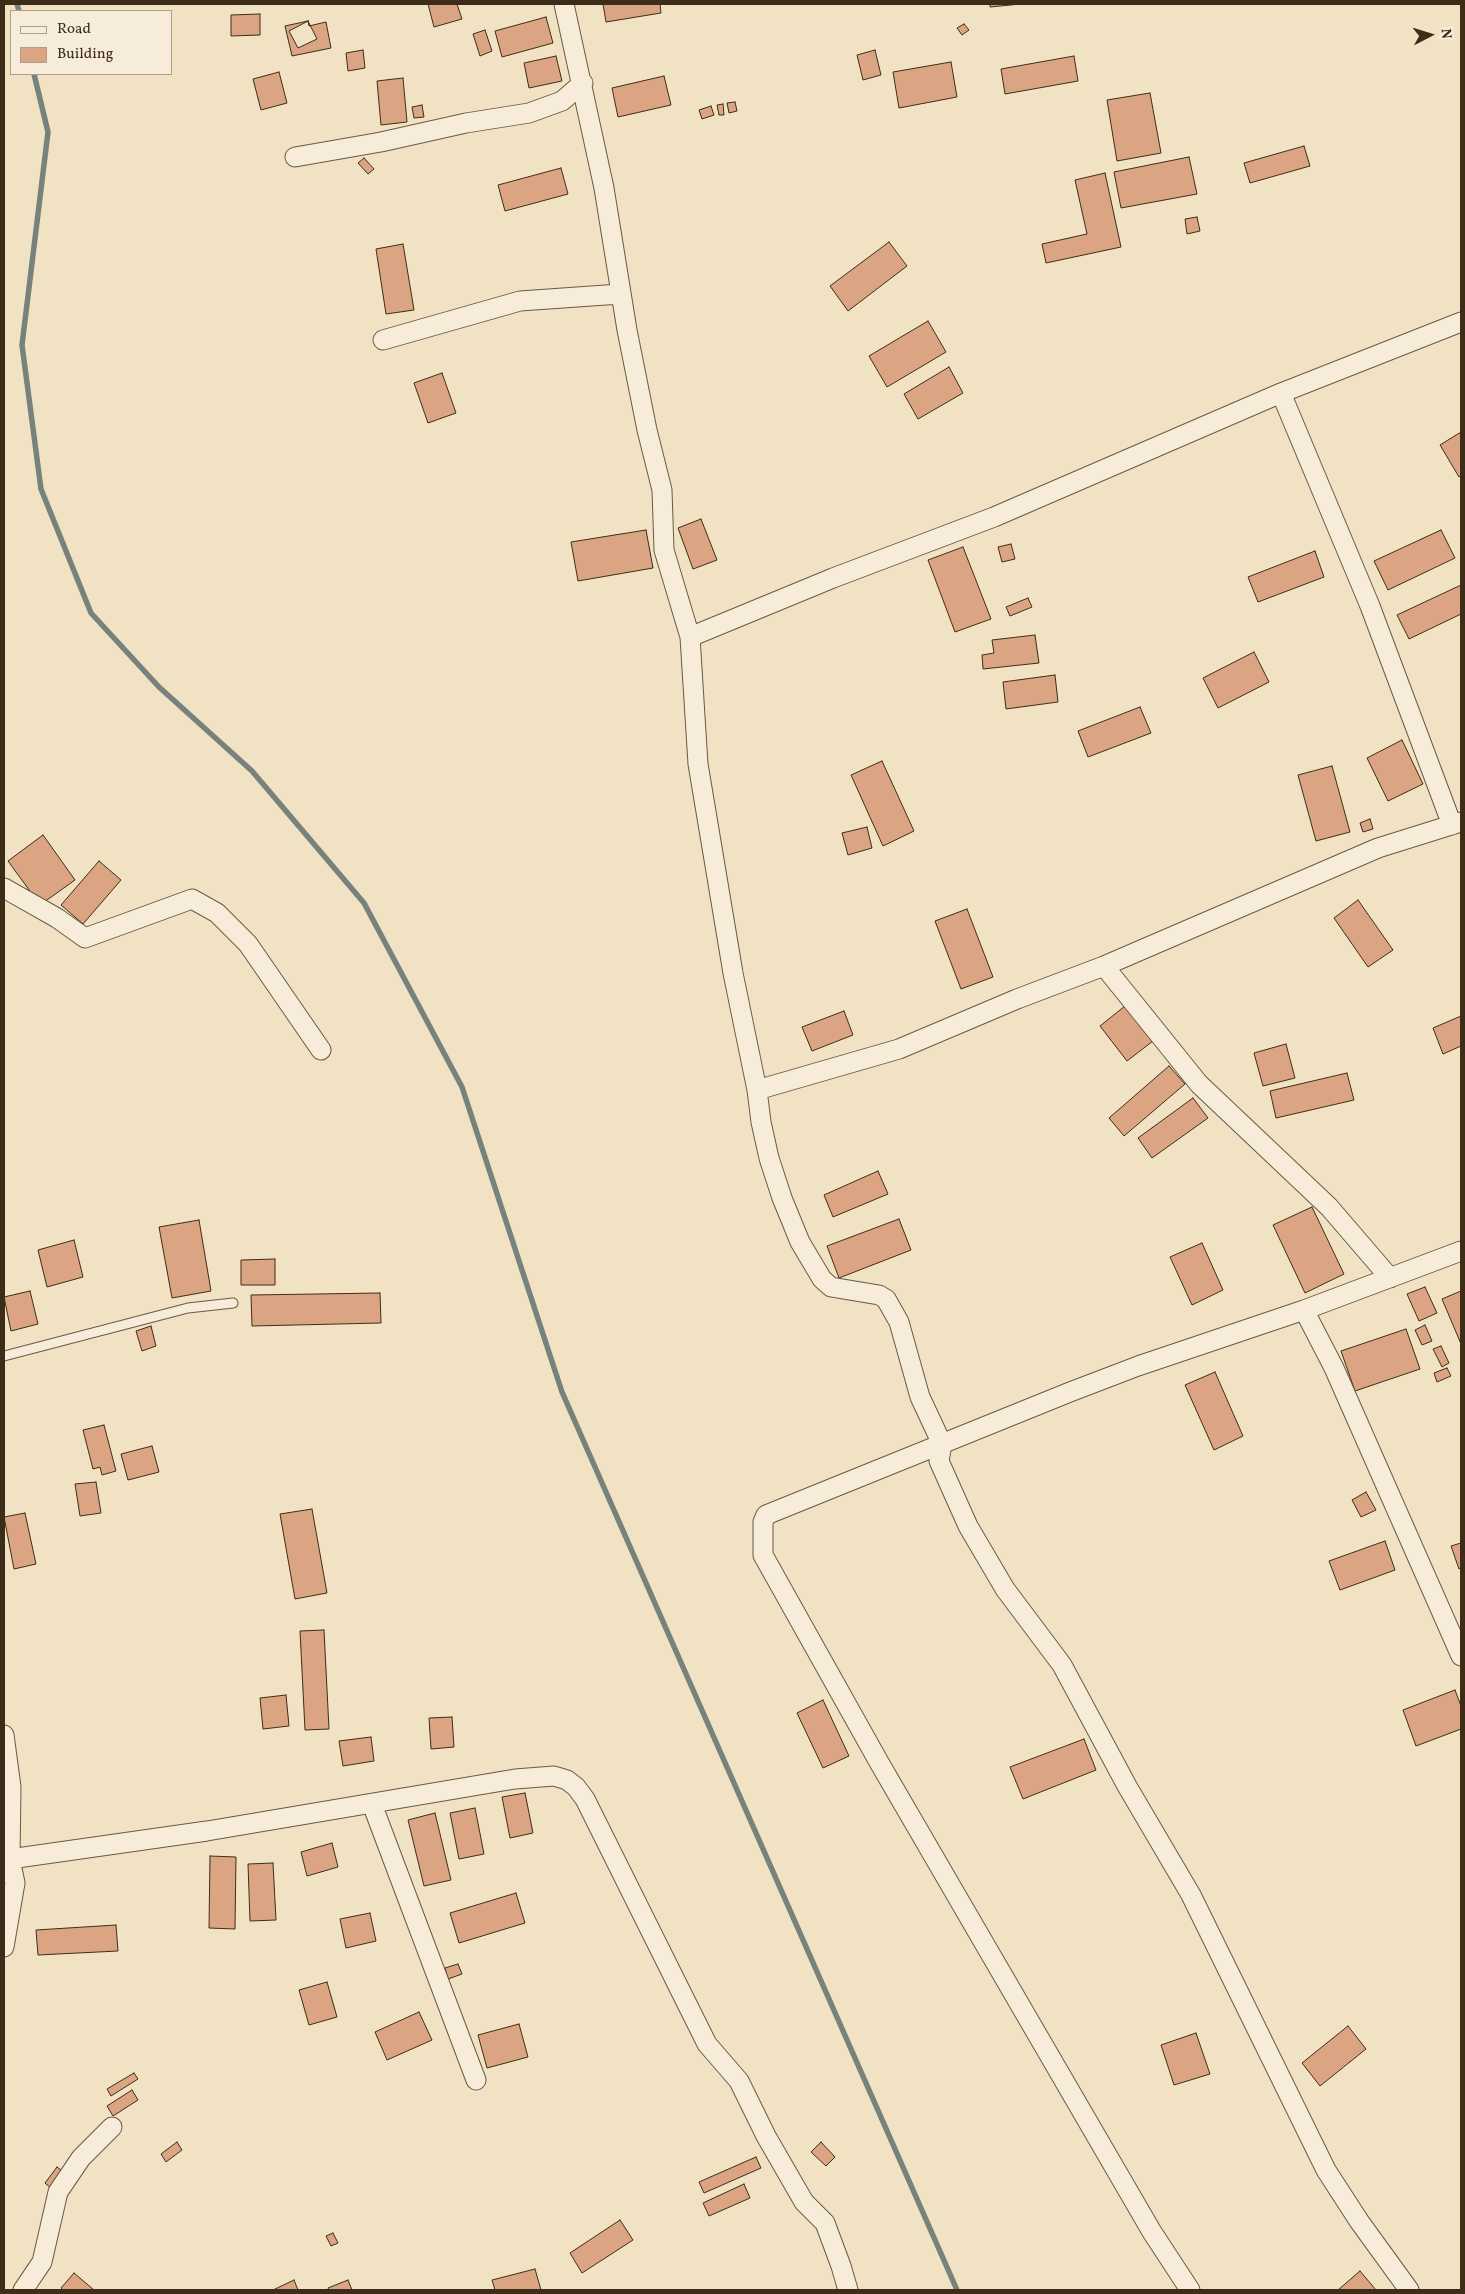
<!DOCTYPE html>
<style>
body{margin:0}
#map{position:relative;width:1465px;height:2294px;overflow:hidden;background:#f1e2c4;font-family:Vollkorn,serif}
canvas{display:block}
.frame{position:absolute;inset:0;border:5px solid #3d2d18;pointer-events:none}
.legend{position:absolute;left:10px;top:10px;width:162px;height:65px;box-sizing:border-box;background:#f6ecd9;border:1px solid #aca08c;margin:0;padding:6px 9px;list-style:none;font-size:15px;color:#3d2d18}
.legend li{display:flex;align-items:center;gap:10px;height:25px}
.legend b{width:25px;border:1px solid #aca08c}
.north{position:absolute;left:1405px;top:10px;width:50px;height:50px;-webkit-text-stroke:4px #f6ecd9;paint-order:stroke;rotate:85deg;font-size:14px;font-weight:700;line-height:20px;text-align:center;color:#3d2d18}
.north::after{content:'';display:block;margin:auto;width:18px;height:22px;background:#3d2d18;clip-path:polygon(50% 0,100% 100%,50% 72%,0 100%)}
</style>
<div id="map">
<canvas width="1465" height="2294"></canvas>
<div class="frame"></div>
<ul class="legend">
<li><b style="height:6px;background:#f6ecd9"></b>Road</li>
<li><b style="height:14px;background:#dba482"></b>Building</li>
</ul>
<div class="north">N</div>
</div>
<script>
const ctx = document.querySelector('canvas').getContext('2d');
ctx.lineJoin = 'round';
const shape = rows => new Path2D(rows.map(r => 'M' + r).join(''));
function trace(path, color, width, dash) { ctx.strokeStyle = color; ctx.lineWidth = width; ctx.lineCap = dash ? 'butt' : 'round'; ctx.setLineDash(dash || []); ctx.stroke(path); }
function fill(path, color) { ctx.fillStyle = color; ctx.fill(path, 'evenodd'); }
const stream = shape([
 [17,4,19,11],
 [34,74,48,132,22,345,41,489,91,613,159,687,252,771,364,903,462,1087,562,1392,957,2290]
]);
const building = shape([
 [428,4,457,4,462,19,434,27,428,4],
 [603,4,660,4,661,13,606,22,603,4],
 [990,4,1021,4,990,7,990,4],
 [260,14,260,35,231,36,231,15,260,14],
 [546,17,553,43,502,57,495,31,546,17],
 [308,21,317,39,298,48,289,31,308,21],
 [308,21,309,26,326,22,331,48,292,56,285,26,308,21],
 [964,24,969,30,962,35,957,28,964,24],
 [485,30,492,51,480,56,473,34,485,30],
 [363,50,365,68,348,71,346,53,363,50],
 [875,50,881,75,863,80,857,55,875,50],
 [556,56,562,81,529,88,524,63,556,56],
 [1074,56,1078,81,1005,94,1001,69,1074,56],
 [951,62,957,97,899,108,893,72,951,62],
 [279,72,287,103,261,110,253,79,279,72],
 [664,76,671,105,618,117,612,88,664,76],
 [403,78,407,122,381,125,377,81,403,78],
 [1150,93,1161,153,1117,161,1107,100,1150,93],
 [735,102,737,111,729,113,727,103,735,102],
 [723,104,724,115,719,115,717,105,723,104],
 [422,105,424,117,414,118,412,107,422,105],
 [711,106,714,115,702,119,699,110,711,106],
 [1304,146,1310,166,1250,183,1244,163,1304,146],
 [1189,157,1197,194,1121,208,1114,172,1189,157],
 [364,158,374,169,368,174,358,163,364,158],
 [561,168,568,194,505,211,498,185,561,168],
 [1105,173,1121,247,1046,263,1042,244,1087,234,1075,180,1105,173],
 [1197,217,1200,231,1187,234,1185,219,1197,217],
 [889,242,907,266,848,311,830,286,889,242],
 [403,244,414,310,386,314,376,249,403,244],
 [928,321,946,352,887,387,869,356,928,321],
 [949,367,963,393,918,419,904,394,949,367],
 [442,373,456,413,428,423,414,383,442,373],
 [1461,432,1461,475,1459,477,1440,445,1461,432],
 [701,519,717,560,693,569,678,528,701,519],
 [646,530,653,568,578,581,571,542,646,530],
 [1441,530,1455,558,1388,590,1374,561,1441,530],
 [1011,544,1015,559,1002,562,998,547,1011,544],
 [963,547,991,619,955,632,928,560,963,547],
 [1315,551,1324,577,1258,602,1248,577,1315,551],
 [1461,585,1461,614,1409,639,1397,615,1461,585],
 [1028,598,1032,607,1010,616,1006,607,1028,598],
 [1035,635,1039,663,983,669,982,655,994,653,992,640,1035,635],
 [1254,652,1269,682,1218,708,1203,678,1254,652],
 [1055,675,1058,702,1006,709,1003,682,1055,675],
 [1140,707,1151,733,1088,757,1078,731,1140,707],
 [1402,740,1423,784,1388,801,1367,758,1402,740],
 [882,761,914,831,883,846,851,775,882,761],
 [1332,766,1350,832,1316,841,1298,775,1332,766],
 [1370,819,1373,829,1363,832,1360,823,1370,819],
 [867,827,872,848,848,855,842,833,867,827],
 [43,835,75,880,40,905,8,861,43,835],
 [99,861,121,880,83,924,61,905,99,861],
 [1358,900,1393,950,1368,967,1334,918,1358,900],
 [967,909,993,977,961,989,935,921,967,909],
 [1125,1006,1153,1041,1127,1061,1100,1026,1125,1006],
 [844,1011,853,1035,812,1051,802,1027,844,1011],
 [1461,1016,1461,1046,1443,1054,1433,1028,1461,1016],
 [1286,1044,1295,1078,1263,1086,1254,1053,1286,1044],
 [1169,1066,1185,1084,1124,1136,1109,1118,1169,1066],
 [1347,1073,1354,1100,1276,1118,1270,1091,1347,1073],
 [1193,1098,1208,1118,1152,1158,1138,1138,1193,1098],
 [878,1171,888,1194,833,1217,824,1195,878,1171],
 [1312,1207,1344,1274,1305,1293,1273,1225,1312,1207],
 [899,1219,911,1250,839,1278,827,1246,899,1219],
 [199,1220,211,1291,172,1298,159,1227,199,1220],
 [74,1240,83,1277,47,1287,38,1250,74,1240],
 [1202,1243,1223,1290,1192,1305,1170,1257,1202,1243],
 [275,1259,275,1285,241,1285,241,1260,275,1259],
 [1425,1287,1437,1313,1419,1321,1407,1294,1425,1287],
 [30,1291,38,1324,11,1331,4,1297,30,1291],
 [1461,1291,1461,1344,1442,1299,1461,1291],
 [380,1293,381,1323,252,1326,251,1295,380,1293],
 [1425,1325,1432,1341,1422,1345,1415,1330,1425,1325],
 [151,1326,156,1346,142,1351,136,1331,151,1326],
 [1406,1329,1420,1369,1355,1391,1341,1351,1406,1329],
 [1441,1346,1449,1363,1442,1367,1433,1349,1441,1346],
 [1447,1368,1451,1376,1437,1382,1434,1373,1447,1368],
 [1215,1372,1243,1436,1214,1450,1185,1385,1215,1372],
 [104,1425,116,1471,102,1475,100,1467,93,1469,83,1430,104,1425],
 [152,1446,159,1472,128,1480,121,1454,152,1446],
 [96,1482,101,1513,80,1516,75,1484,96,1482],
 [1366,1492,1376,1510,1361,1517,1352,1500,1366,1492],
 [312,1509,327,1593,295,1599,280,1514,312,1509],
 [25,1513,36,1564,14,1569,4,1517,25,1513],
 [1385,1541,1395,1570,1340,1590,1329,1561,1385,1541],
 [1461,1543,1461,1568,1459,1569,1451,1546,1461,1543],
 [324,1630,329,1729,305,1730,300,1631,324,1630],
 [1455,1690,1461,1706,1461,1729,1416,1746,1403,1710,1455,1690],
 [286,1695,289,1726,263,1729,260,1698,286,1695],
 [823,1700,849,1756,823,1768,797,1713,823,1700],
 [452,1717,454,1747,431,1749,429,1718,452,1717],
 [371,1737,374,1761,343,1766,339,1741,371,1737],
 [1084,1739,1096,1770,1023,1799,1010,1767,1084,1739],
 [525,1793,533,1833,510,1838,502,1797,525,1793],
 [475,1808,484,1854,459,1859,450,1813,475,1808],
 [435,1813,451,1880,424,1886,408,1820,435,1813],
 [332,1843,338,1867,307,1876,301,1852,332,1843],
 [210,1856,236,1857,235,1929,209,1928,210,1856],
 [273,1863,276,1920,250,1921,248,1864,273,1863],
 [516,1893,525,1923,459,1943,450,1913,516,1893],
 [370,1913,376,1941,346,1948,340,1919,370,1913],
 [116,1925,118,1951,38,1955,36,1930,116,1925],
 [458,1964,462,1974,448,1979,445,1968,458,1964],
 [327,1982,337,2017,309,2025,299,1990,327,1982],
 [419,2012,432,2040,387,2060,375,2032,419,2012],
 [519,2024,528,2057,487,2068,478,2035,519,2024],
 [1348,2026,1366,2049,1320,2086,1302,2063,1348,2026],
 [1196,2033,1210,2074,1174,2085,1161,2045,1196,2033],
 [134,2073,138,2079,111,2096,107,2089,134,2073],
 [132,2090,138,2100,113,2116,107,2106,132,2090],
 [177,2142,182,2150,166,2162,161,2154,177,2142],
 [821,2142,835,2157,826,2166,811,2152,821,2142],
 [756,2157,761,2168,704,2193,699,2182,756,2157],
 [57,2167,65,2173,53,2190,45,2183,57,2167],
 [744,2184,750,2198,709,2216,703,2203,744,2184],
 [620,2220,633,2240,582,2273,570,2253,620,2220],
 [333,2233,338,2243,331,2246,326,2236,333,2233],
 [535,2269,541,2290,495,2290,492,2280,535,2269],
 [1360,2271,1376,2290,1338,2290,1360,2271],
 [74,2273,94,2290,63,2290,61,2288,74,2273],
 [294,2280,298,2290,273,2290,294,2280],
 [348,2280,352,2290,329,2290,328,2288,348,2280]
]);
const lane = shape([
 [4,1356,188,1308,233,1303]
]);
const street = shape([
 [564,4,604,188,627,330,647,430,662,490,664,550,690,637,698,764,733,973,757,1090,761,1122,769,1158,782,1198,800,1242,822,1279,831,1287,879,1295,886,1299,899,1322,920,1397,942,1444,939,1461,968,1526,1005,1589,1062,1665,1127,1786,1191,1895,1326,2170,1359,2221,1409,2290],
 [295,157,381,142,466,123,529,113,562,101,583,83],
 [383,340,520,301,620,294],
 [1281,393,1370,606,1452,825],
 [690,637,833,578,994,517,1281,393,1461,322],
 [4,888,57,918,85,938,192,899,217,913,248,944,321,1050],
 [1104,966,1199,1084,1329,1207,1390,1278],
 [757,1090,899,1049,1017,999,1104,966,1378,848,1461,822],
 [1304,1310,1334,1368,1461,1656],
 [4,1735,11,1787,10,1859,15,1883,4,1947],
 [372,1804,476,2080],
 [10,1859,207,1831,515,1779,554,1776,567,1780,576,1787,585,1799,707,2044,739,2081,766,2136,804,2202,825,2223,841,2266,848,2290],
 [23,2290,42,2262,58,2192,81,2158,112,2127],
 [1190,2290,1152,2232,880,1764,763,1555,763,1522,766,1515,1070,1392,1138,1366,1304,1310,1461,1251]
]);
trace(stream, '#78827c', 5.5);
fill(building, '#dba482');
trace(building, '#3d2d18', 1);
trace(lane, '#6a5a43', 11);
trace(street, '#6a5a43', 21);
trace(lane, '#f6ecd9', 9);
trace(street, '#f6ecd9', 19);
</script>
